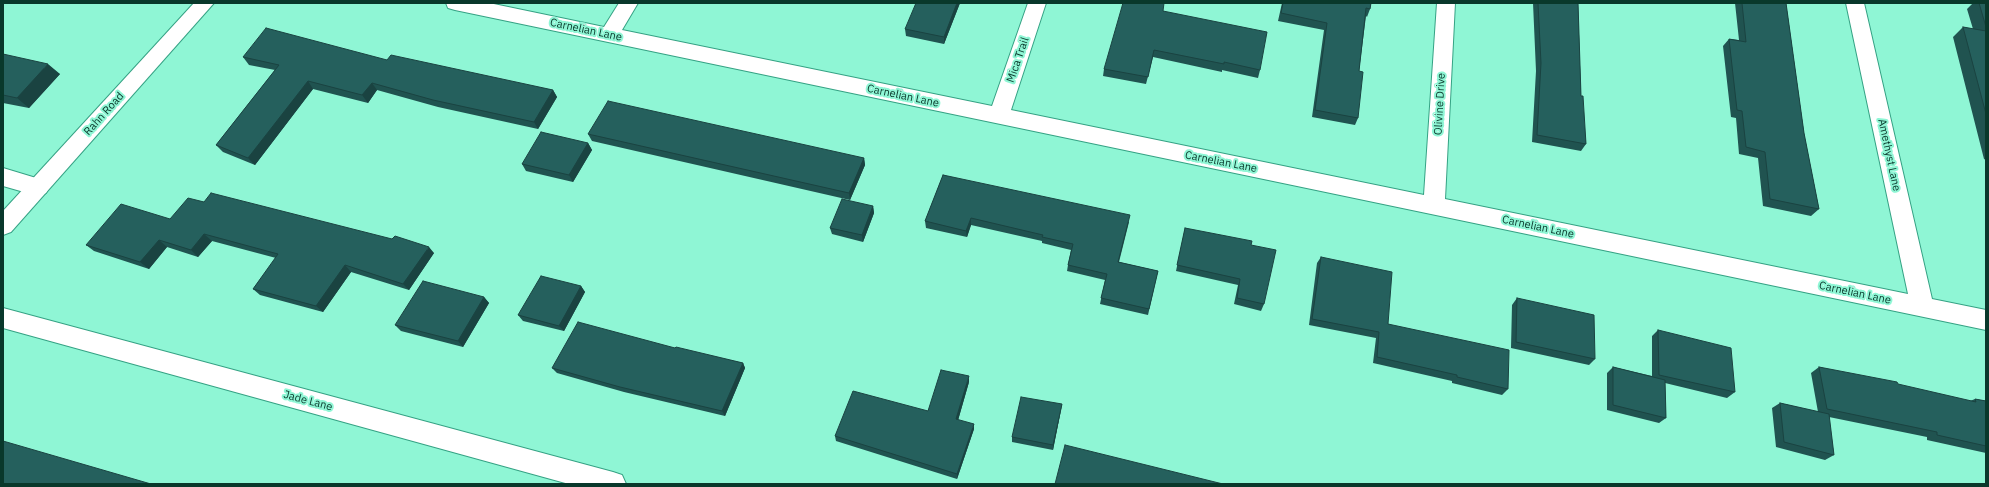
<!DOCTYPE html>
<style>
body{margin:0}
#map{position:relative;width:1989px;height:487px;overflow:hidden;background:#8ff6d5;font-family:"IBM Plex Sans",sans-serif}
canvas{display:block}
.frame{position:absolute;inset:0;border:4px solid #09382b;pointer-events:none}
</style>
<div id="map">
<canvas width="1989" height="487"></canvas>
<div class="frame"></div>
</div>
<script>
const ctx = document.querySelector('canvas').getContext('2d');
ctx.lineJoin = 'round';
const shape = rows => new Path2D(rows.map(r => 'M' + r).join(''));
function trace(path, color, width, dash) { ctx.strokeStyle = color; ctx.lineWidth = width; ctx.lineCap = dash ? 'butt' : 'round'; ctx.setLineDash(dash || []); ctx.stroke(path); }
function fill(path, color) { ctx.fillStyle = color; ctx.fill(path, 'evenodd'); }
function write(font, color, halo, rows, align = 'center') {
  ctx.font = font + ' "IBM Plex Sans",sans-serif'; ctx.lineWidth = 4; ctx.setLineDash([]); ctx.textBaseline = 'middle'; ctx.strokeStyle = halo; ctx.fillStyle = color; for (const [text, x, y, turn = 0] of rows) {
    ctx.save(); ctx.translate(x, y); ctx.rotate((+turn || 0) * Math.PI / 180); ctx.textAlign = isNaN(turn) ? turn : align; if (halo) ctx.strokeText(text, 0, 0); ctx.fillText(text, 0, 0); ctx.restore();
  }
}
const minor = shape([
 [446,3,489,3,604,27,619,3,638,3,622,30,992,106,1028,3,1046,3,1011,110,1424,195,1437,3,1455,3,1445,199,1908,294,1846,3,1864,3,1932,299,1986,310,1986,330,455,10,448,8,446,3],
 [3,168,46,181,49,187,46,193,38,196,3,186,3,168],
 [3,308,613,472,622,475,626,484,569,484,3,328,3,308]
]);
const tertiary = shape([
 [194,3,214,3,11,232,3,235,3,211,194,3]
]);
const wall = shape([
 [960,3,944,44,906,36,905,29],
 [1282,3,1371,3,1370,9,1367,17,1366,16,1359,71,1358,118,1355,125,1312,117,1324,30,1278,21],
 [1533,3,1578,3,1581,96,1586,144,1581,151,1532,142,1536,71],
 [1735,3,1786,3,1804,133,1819,209,1811,216,1763,206,1758,158,1739,154,1736,118,1731,117,1723,46,1729,39,1739,40],
 [1973,3,1986,3,1986,160,1984,159,1953,37,1963,27,1973,29,1967,9],
 [1163,11,1260,70,1258,78,1222,70,1222,72,1153,57,1146,84,1103,76,1104,69],
 [3,54,60,74,29,108,3,103],
 [243,57,387,60,553,90,557,97,538,129,438,107,377,90,368,103,313,89,255,165,223,152,216,145,275,70,249,65],
 [588,134,864,158,865,165,850,200,592,141],
 [588,143,592,150,573,182,526,171,522,164],
 [943,175,1129,222,1119,262,1158,271,1148,315,1100,304,1105,280,1067,271,1068,265,1071,250,1042,243,1042,241,971,225,967,237,926,228,925,221],
 [204,202,434,253,409,290,351,272,323,312,260,295,253,289,276,258,212,241,198,257,167,247,149,269,94,251,86,245,170,219],
 [873,206,874,213,863,242,832,234,830,228],
 [1185,228,1251,245,1264,304,1261,311,1234,304,1238,285,1176,271],
 [1321,257,1388,324,1508,389,1502,395,1452,383,1452,381,1373,363,1376,338,1309,325,1317,263],
 [581,286,585,292,564,331,523,321,518,315],
 [484,297,489,303,463,347,401,331,395,325],
 [1517,298,1595,359,1589,365,1511,348,1512,305],
 [1658,330,1735,392,1727,398,1665,383,1666,418,1659,423,1607,410,1607,373,1613,367,1652,376,1652,336],
 [675,348,743,363,745,368,725,416,624,392,557,373,552,368],
 [1819,367,1970,401,1975,399,1986,401,1986,453,1927,440,1927,437,1829,417,1834,455,1825,460,1776,447,1772,408,1780,403,1818,412,1811,373],
 [969,382,958,420,974,429,957,479,836,441,835,436,928,411],
 [1062,404,1053,450,1012,442,1012,437]
]);
const shadedWall = shape([
 [957,3,960,3,944,44,944,37],
 [48,64,60,74,29,108,17,98],
 [308,81,313,89,255,165,248,158],
 [372,83,377,90,368,103,362,95],
 [553,90,557,97,538,129,534,122],
 [588,143,592,150,573,182,569,175],
 [864,158,865,165,850,200,849,193],
 [873,206,874,213,863,242,862,235],
 [971,218,971,225,967,237,966,231],
 [204,234,212,241,198,257,191,250],
 [159,240,167,247,149,269,140,262],
 [429,247,434,253,409,290,403,284],
 [345,265,351,272,323,312,316,306],
 [581,286,585,292,564,331,559,326],
 [484,297,489,303,463,347,458,341],
 [743,363,745,368,725,416,722,411],
 [969,376,969,382,957,424,956,419],
 [1062,404,1061,410,1053,450,1053,445],
 [974,424,974,429,957,479,957,474]
]);
const building = shape([
 [916,3,957,3,944,37,905,29,916,3],
 [1123,3,1164,3,1163,11,1267,32,1260,70,1224,62,1224,64,1154,50,1148,77,1104,69,1123,3],
 [1283,3,1371,3,1370,9,1366,8,1359,71,1363,72,1358,118,1315,110,1327,23,1281,13,1283,3],
 [1538,3,1578,3,1581,96,1583,96,1586,144,1537,135,1541,63,1538,3],
 [1742,3,1786,3,1804,133,1819,209,1770,199,1765,152,1746,147,1742,111,1737,110,1729,39,1746,42,1742,3],
 [1979,3,1986,3,1986,27,1979,3],
 [1963,27,1986,31,1986,114,1963,27],
 [266,28,387,60,391,55,553,90,534,122,433,100,372,83,362,95,308,81,248,158,216,145,279,65,243,57,266,28],
 [3,54,48,64,17,98,3,95,3,54],
 [608,101,864,158,849,193,588,134,608,101],
 [541,132,588,143,569,175,522,164,541,132],
 [943,175,1130,215,1118,262,1158,271,1149,309,1101,298,1107,274,1068,265,1073,244,1042,237,1043,235,971,218,966,231,925,221,943,175],
 [211,193,392,239,395,236,429,247,403,284,345,265,316,306,253,289,278,254,204,234,191,250,159,240,140,262,86,245,121,204,170,219,188,198,204,202,211,193],
 [842,199,873,206,862,235,830,228,842,199],
 [1185,228,1252,241,1251,245,1276,250,1264,304,1237,298,1240,279,1177,265,1185,228],
 [1321,257,1392,272,1388,324,1509,350,1508,389,1457,377,1457,375,1377,357,1379,332,1312,319,1321,257],
 [541,276,581,286,559,326,518,315,541,276],
 [423,281,484,297,458,341,395,325,423,281],
 [1517,298,1594,315,1595,359,1516,342,1517,298],
 [578,322,675,348,676,347,743,363,722,411,620,387,552,368,578,322],
 [1658,330,1731,348,1735,392,1659,375,1658,330],
 [1613,367,1665,380,1666,418,1613,405,1613,367],
 [1819,367,1897,382,1898,384,1976,402,1975,399,1986,401,1986,446,1937,435,1937,432,1827,409,1819,367],
 [941,370,969,376,956,419,974,424,957,474,835,436,853,391,928,411,941,370],
 [1021,397,1062,404,1053,445,1012,437,1021,397],
 [1780,403,1829,414,1834,455,1784,442,1780,403],
 [3,441,151,484,3,484,3,441],
 [1065,445,1223,484,1055,484,1065,445]
]);
const streetNames = [
 ["Carnelian Lane",586,30,12],
 ["Mica Trail",1018,60,-71],
 ["Carnelian Lane",903,96,12],
 ["Olivine Drive",1440,104,-87],
 ["Rahn Road",104,114,-48],
 ["Amethyst Lane",1889,155,78],
 ["Carnelian Lane",1221,162,11],
 ["Carnelian Lane",1538,227,12],
 ["Carnelian Lane",1855,293,12],
 ["Jade Lane",308,401,15]
];
trace(minor, '#35a284', 2);
trace(tertiary, '#35a284', 2);
fill(minor, '#fff');
fill(tertiary, '#fff');
fill(wall, '#205350');
fill(shadedWall, '#1a4341');
fill(building, '#25605d');
trace(building, '#1a4341', 1);
write('11px', '#09382b', '#8ff6d5', streetNames);
</script>
